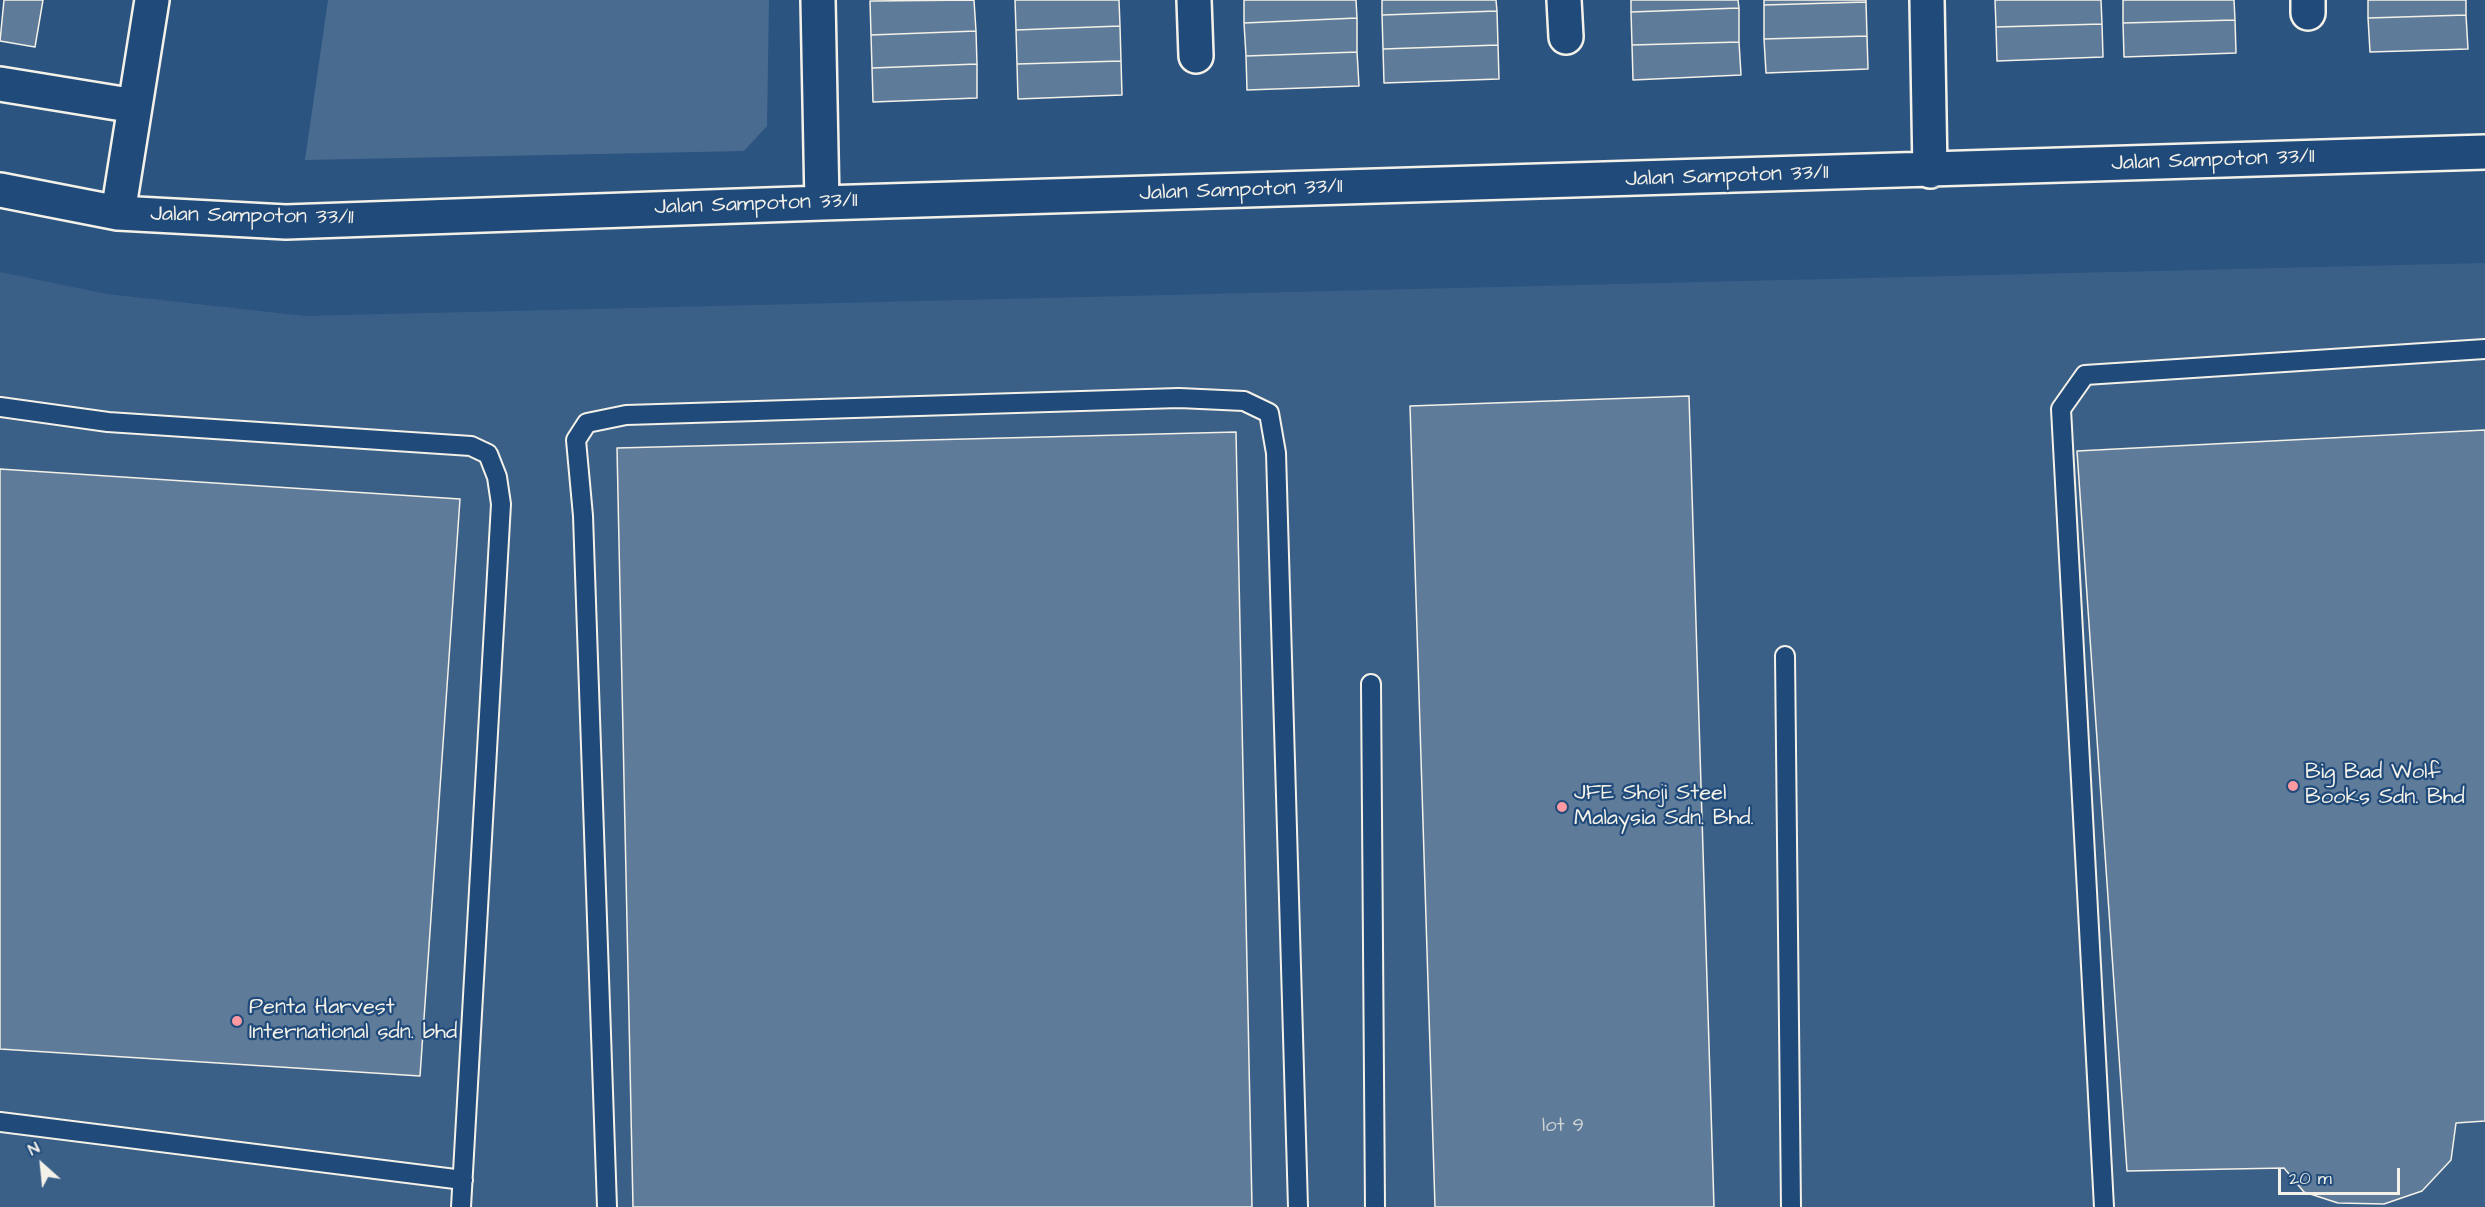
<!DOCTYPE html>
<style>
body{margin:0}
#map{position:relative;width:2485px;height:1207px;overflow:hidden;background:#2c5481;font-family:"Architects Daughter",sans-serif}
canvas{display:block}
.north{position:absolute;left:12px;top:1135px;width:60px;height:60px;-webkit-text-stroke:4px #1f4a7a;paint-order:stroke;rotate:333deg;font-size:16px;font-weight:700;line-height:24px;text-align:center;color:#f4f1e8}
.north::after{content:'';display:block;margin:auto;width:21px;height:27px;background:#f4f1e8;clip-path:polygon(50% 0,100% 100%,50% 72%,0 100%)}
.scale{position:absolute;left:2278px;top:1168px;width:122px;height:27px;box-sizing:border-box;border:3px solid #f4f1e8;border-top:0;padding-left:8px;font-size:18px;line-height:21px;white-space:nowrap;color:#f4f1e8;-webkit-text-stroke:4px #1f4a7a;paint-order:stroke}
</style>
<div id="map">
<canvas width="2485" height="1207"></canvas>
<div class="north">N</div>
<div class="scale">20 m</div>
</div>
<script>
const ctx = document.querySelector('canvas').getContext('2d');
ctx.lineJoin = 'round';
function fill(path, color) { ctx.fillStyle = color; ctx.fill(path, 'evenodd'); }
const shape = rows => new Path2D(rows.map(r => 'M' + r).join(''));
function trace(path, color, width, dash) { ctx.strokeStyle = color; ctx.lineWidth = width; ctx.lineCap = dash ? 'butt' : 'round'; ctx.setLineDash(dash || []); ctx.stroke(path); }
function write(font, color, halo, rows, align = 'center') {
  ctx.font = font + ' "Architects Daughter",sans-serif'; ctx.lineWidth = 4.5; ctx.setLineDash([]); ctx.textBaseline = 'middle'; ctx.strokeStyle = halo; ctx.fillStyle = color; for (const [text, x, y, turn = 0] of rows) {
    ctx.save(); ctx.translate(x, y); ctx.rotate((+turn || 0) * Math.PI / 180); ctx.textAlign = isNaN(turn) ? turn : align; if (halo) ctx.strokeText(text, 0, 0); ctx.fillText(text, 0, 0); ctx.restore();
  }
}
const built = shape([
 [2485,263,2485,1207,0,1207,0,272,107,294,305,316]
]);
const green = shape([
 [328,0,769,0,767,126,744,151,305,160]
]);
const building = shape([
 [4,0,43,0,35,47,0,41,4,0],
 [974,0,976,31,871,35,870,1,974,0],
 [1015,0,1119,0,1120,26,1016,30,1015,0],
 [1244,0,1356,0,1357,18,1244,23,1244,0],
 [1382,0,1496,0,1497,11,1382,15,1382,0],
 [1631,0,1738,0,1739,8,1631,12,1631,0],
 [1764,0,1866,0,1866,2,1764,5,1764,0],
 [1995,0,2101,0,2102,24,1996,27,1995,0],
 [2123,0,2234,0,2235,20,2123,23,2123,0],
 [2368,0,2466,0,2466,15,2368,18,2368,0],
 [1866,2,1867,36,1764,39,1764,5,1866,2],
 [1739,8,1739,42,1632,45,1631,12,1739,8],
 [1497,11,1498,45,1383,49,1382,15,1497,11],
 [2466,15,2468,49,2370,52,2368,18,2466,15],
 [1357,18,1357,52,1246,56,1244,23,1357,18],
 [2235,20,2236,53,2124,57,2123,23,2235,20],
 [2102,24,2103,57,1997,61,1996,27,2102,24],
 [1120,26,1121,61,1017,64,1016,30,1120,26],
 [976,31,977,64,872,68,871,35,976,31],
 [1867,36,1868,69,1766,73,1764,39,1867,36],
 [1739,42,1741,75,1633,80,1632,45,1739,42],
 [1498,45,1499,79,1384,83,1383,49,1498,45],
 [1357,52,1359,86,1247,90,1246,56,1357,52],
 [1121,61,1122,95,1018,99,1017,64,1121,61],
 [977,64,977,98,873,102,872,68,977,64],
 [1689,396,1714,1207,1435,1207,1410,406,1689,396],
 [2485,430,2485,1121,2456,1123,2451,1160,2422,1191,2384,1204,2338,1203,2304,1192,2284,1168,2127,1171,2077,451,2485,430],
 [1236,432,1252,1207,633,1207,617,448,1236,432],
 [0,469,460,499,420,1076,0,1049,0,469]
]);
const lane = shape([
 [0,407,108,422,471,446,488,454,497,477,501,504,461,1207],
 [1785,656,1791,1207],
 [1371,684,1375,1207],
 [0,1122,463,1180],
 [607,1207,583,516,576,440,587,423,626,415,1179,398,1244,401,1269,413,1276,453,1298,1207],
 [2104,1207,2061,409,2085,375,2485,349]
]);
const street = shape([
 [818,0,822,203],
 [1194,0,1196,56],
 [1564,0,1566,37],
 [1927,0,1930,171],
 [2308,0,2308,13],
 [0,84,135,106],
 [0,190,118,213,286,222,822,203,2485,152],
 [118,213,152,0]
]);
const markers = [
 [2293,786,6,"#ff9aa2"],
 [1562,807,6,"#ff9aa2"],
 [237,1021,6,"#ff9aa2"]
];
const numberNames = [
 ["lot 9",1563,1127]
];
const streetNames = [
 ["Jalan Sampoton 33/11",2213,161,-2],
 ["Jalan Sampoton 33/11",1727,177,-2],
 ["Jalan Sampoton 33/11",1241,191,-2],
 ["Jalan Sampoton 33/11",756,205,-2],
 ["Jalan Sampoton 33/11",252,217,1]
];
const poiNames = [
 ["Big Bad Wolf",2305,773],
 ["Books Sdn. Bhd",2305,798],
 ["JFE Shoji Steel",1574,794],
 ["Malaysia Sdn. Bhd.",1574,819],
 ["Penta Harvest",249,1008],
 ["International sdn. bhd",249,1033]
];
fill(built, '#3b6088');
fill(green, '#496b90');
fill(building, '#5e7b9a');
trace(building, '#f4f1e8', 1.5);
trace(lane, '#f4f1e8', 22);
trace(street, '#f4f1e8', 38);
trace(lane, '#1f4a7a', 18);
trace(street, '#1f4a7a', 33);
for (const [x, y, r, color] of markers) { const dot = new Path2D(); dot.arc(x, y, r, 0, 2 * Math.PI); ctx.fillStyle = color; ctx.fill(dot); trace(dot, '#1f4a7a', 2); }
write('20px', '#ced4d4', null, numberNames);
write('22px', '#f4f1e8', '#1f4a7a', streetNames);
write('22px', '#f4f1e8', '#1f4a7a', poiNames, 'left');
</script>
